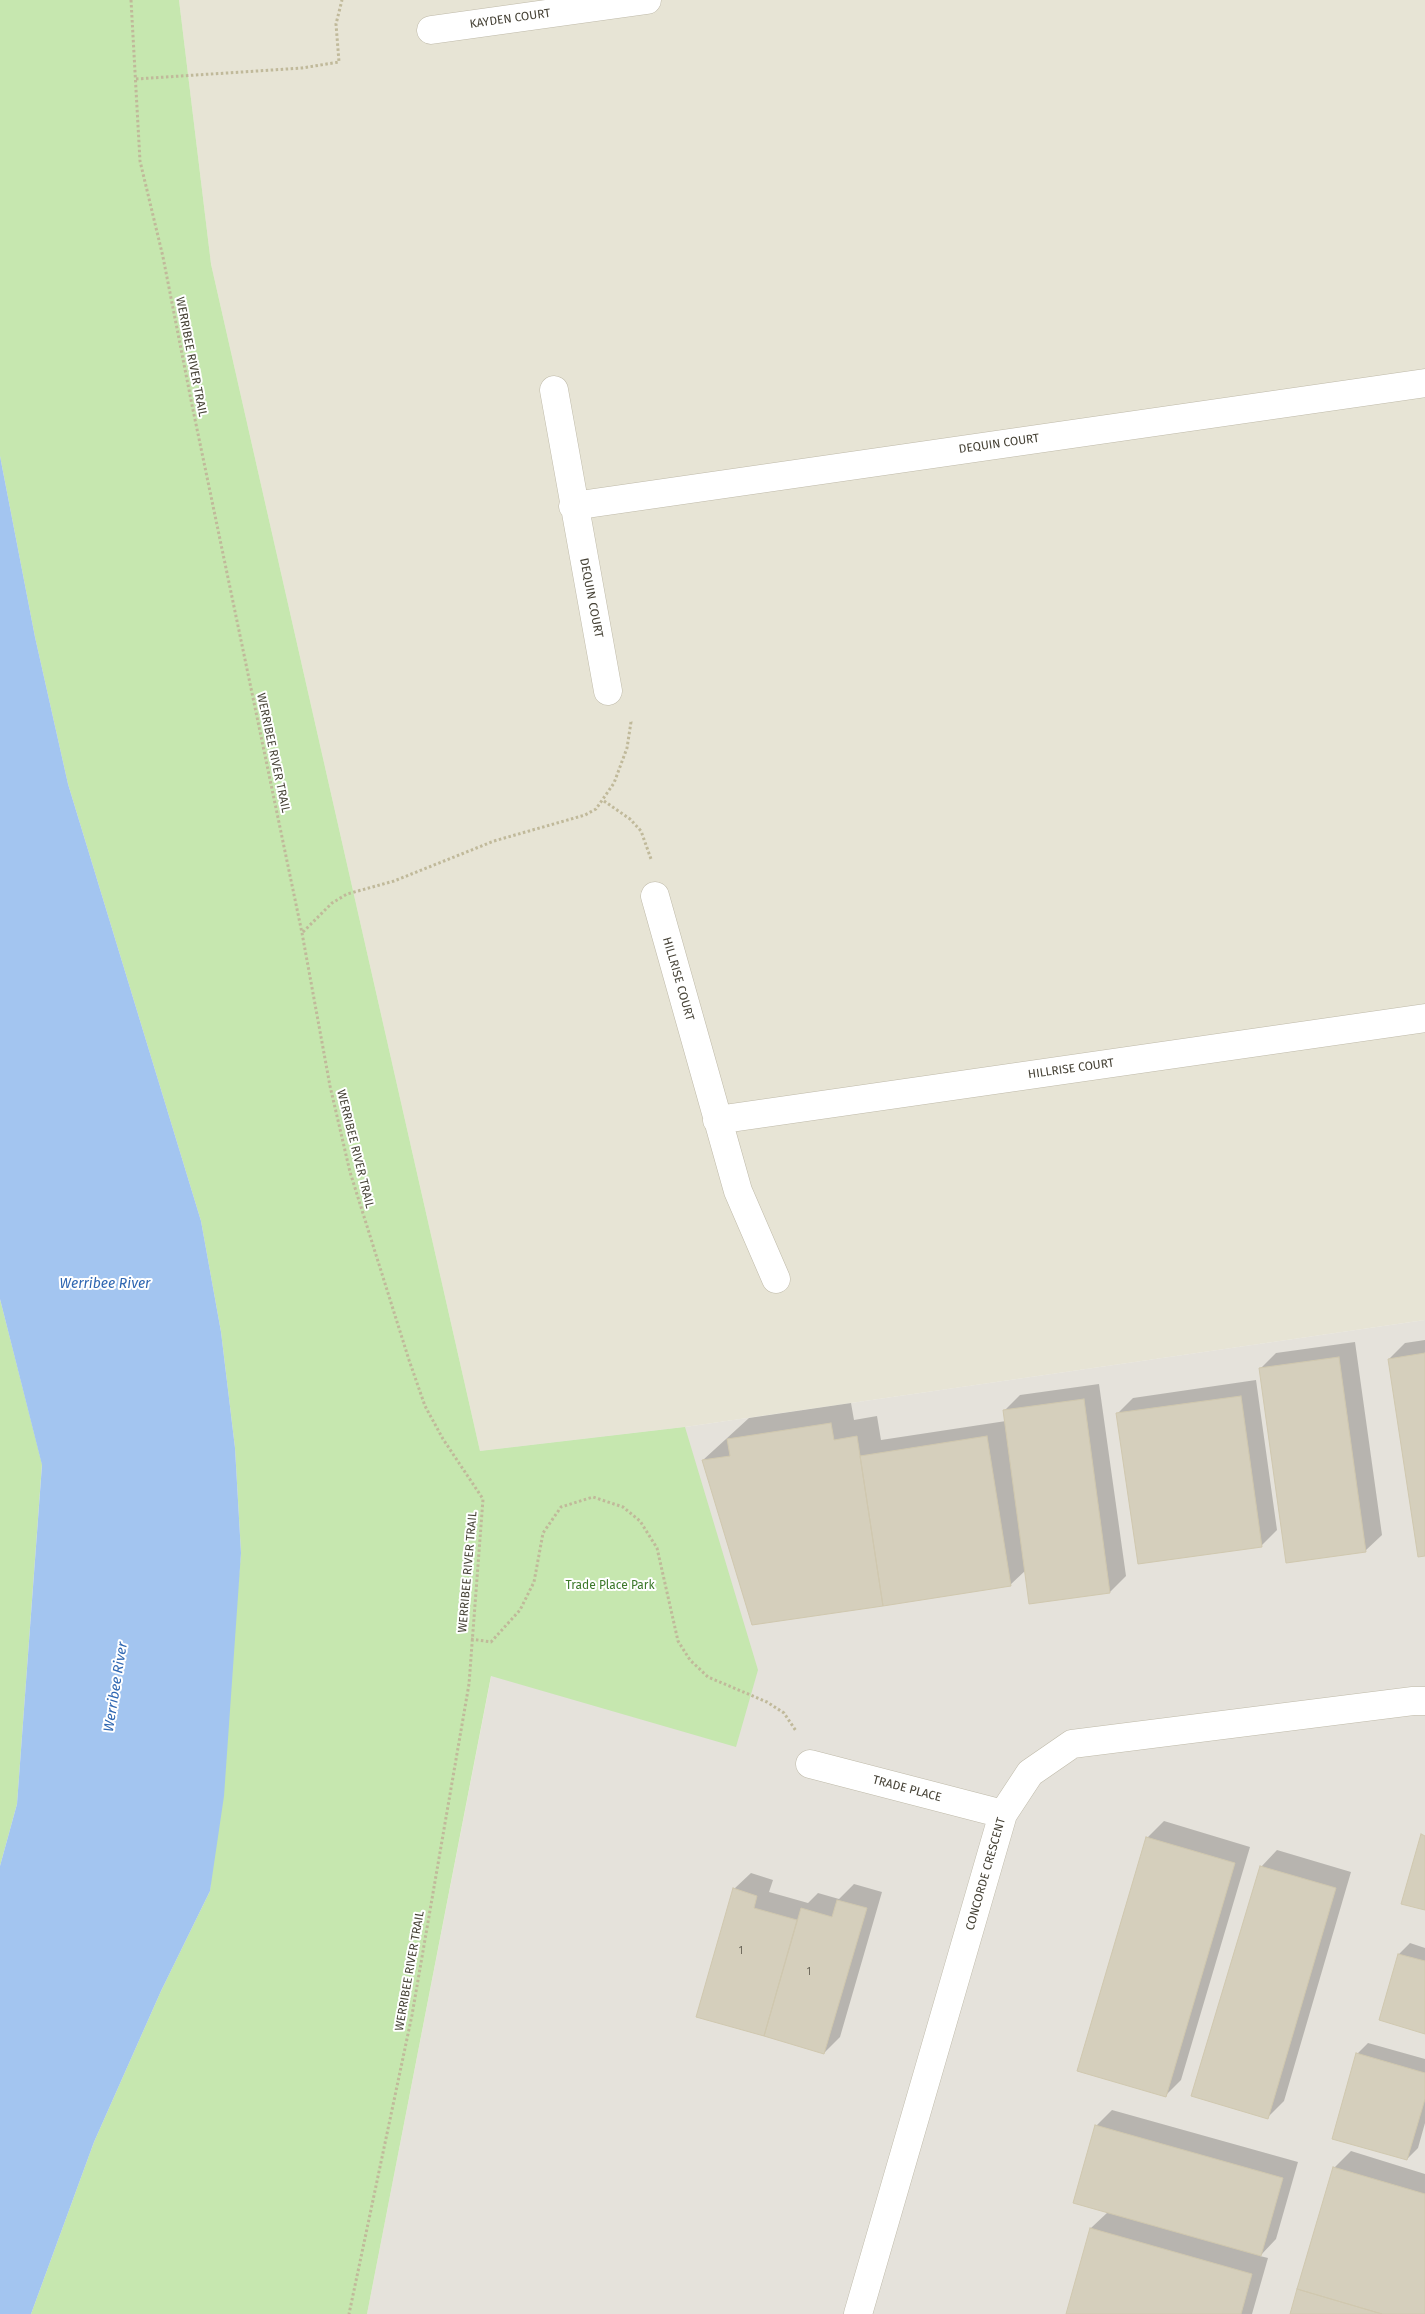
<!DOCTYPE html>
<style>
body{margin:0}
canvas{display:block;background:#f3f1e7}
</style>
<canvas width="1425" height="2314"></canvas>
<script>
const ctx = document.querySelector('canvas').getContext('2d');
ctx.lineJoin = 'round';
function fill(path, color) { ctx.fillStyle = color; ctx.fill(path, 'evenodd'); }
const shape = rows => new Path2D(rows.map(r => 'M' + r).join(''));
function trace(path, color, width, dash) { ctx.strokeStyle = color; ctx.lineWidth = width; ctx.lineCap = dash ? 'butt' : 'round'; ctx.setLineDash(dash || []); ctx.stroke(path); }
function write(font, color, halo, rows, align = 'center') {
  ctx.font = font + ' "Fira Sans",sans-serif'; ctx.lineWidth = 4; ctx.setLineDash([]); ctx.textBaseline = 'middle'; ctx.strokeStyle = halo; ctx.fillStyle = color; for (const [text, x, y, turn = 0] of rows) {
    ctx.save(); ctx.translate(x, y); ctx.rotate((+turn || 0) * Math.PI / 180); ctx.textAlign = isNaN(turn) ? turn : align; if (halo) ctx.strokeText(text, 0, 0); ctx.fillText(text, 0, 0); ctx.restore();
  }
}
const residential = shape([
 [179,0,1425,0,1425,1320,685,1427,480,1451,211,264]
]);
const industrial = shape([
 [1425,1320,1425,2314,367,2314,498,1641,480,1451,685,1427]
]);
const green = shape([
 [0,0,179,0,211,264,480,1451,685,1427,758,1670,736,1747,491,1676,367,2314,31,2314,94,2142,161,1991,210,1891,241,1553,235,1448,221,1332,201,1221,68,784,35,637,0,456],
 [0,1299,42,1464,17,1804,0,1866]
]);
const water = shape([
 [0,456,35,637,68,784,201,1221,221,1332,235,1448,241,1553,224,1796,210,1891,161,1991,94,2142,31,2314,0,2314,0,1866,17,1804,42,1465,0,1299]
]);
const shadow = shape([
 [1425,1340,1425,1554,1389,1359,1405,1343],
 [1355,1342,1382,1535,1365,1551,1260,1369,1276,1353],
 [1256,1380,1277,1530,1261,1546,1117,1414,1133,1398],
 [1099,1384,1126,1576,1110,1592,1026,1570,1010,1585,703,1460,749,1418,851,1403,854,1420,877,1416,881,1440,1006,1421,1004,1411,1020,1395],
 [1164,1821,1250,1847,1181,2080,1165,2096,1079,2070,1148,1837],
 [1277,1850,1351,1872,1284,2101,1268,2117,1261,1867],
 [751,1873,773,1880,769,1892,808,1903,818,1893,839,1899,854,1884,882,1892,840,2037,824,2053,698,2016,734,1889],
 [1410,1943,1425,1948,1425,2032,1381,2019,1399,1954],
 [1368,2043,1425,2059,1425,2123,1418,2148,1407,2159,1357,2054],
 [1112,2110,1298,2162,1276,2239,1260,2256,1268,2258,1252,2314,1067,2314,1091,2228,1108,2212,1096,2126],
 [1351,2151,1425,2174,1425,2314,1291,2314,1335,2167]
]);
const building = shape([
 [1425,1353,1425,1556,1418,1557,1388,1359,1425,1353],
 [1339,1357,1366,1552,1286,1563,1259,1368,1339,1357],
 [1241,1396,1262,1547,1138,1564,1116,1413,1241,1396],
 [1084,1399,1110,1593,1029,1604,1003,1410,1084,1399],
 [831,1423,834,1440,857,1436,883,1606,752,1625,702,1460,730,1456,727,1439,831,1423],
 [987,1436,1011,1586,883,1606,860,1456,987,1436],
 [1421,1834,1425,1836,1425,1910,1401,1904,1421,1834],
 [1146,1837,1235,1863,1166,2097,1077,2071,1146,1837],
 [1260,1866,1336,1888,1268,2119,1191,2096,1260,1866],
 [733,1888,757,1896,754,1908,797,1920,764,2036,696,2017,733,1888],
 [837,1900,867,1908,824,2054,764,2036,801,1908,832,1917,837,1900],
 [1398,1954,1425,1961,1425,2034,1379,2020,1398,1954],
 [1356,2053,1425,2073,1425,2099,1407,2160,1332,2139,1356,2053],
 [1095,2125,1283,2178,1261,2256,1073,2203,1095,2125],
 [1333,2167,1425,2194,1425,2314,1382,2314,1297,2289,1333,2167],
 [1090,2228,1252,2274,1241,2314,1066,2314,1090,2228],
 [1297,2289,1382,2314,1290,2314,1297,2289]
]);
const path = shape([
 [131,0,140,161,163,257,192,405,302,933,330,1086,350,1172,409,1360,425,1406,443,1439,483,1499,469,1684,412,2015,349,2314],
 [136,79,302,68,339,62,336,24,342,0],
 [604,801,630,819,641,831,651,859],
 [303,932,332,903,347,894,394,881,494,841,585,815,596,809,614,783,627,748,631,722,630,720],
 [471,1639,491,1642,520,1610,534,1582,543,1533,561,1507,593,1497,623,1507,640,1521,657,1548,678,1641,690,1660,708,1677,767,1702,784,1713,796,1731]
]);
const street = shape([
 [431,30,647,0],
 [554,390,608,691],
 [573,506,1425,383],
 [655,896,738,1191,776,1279],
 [717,1120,1425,1018],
 [810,1764,1003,1814],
 [858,2314,1003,1814,1030,1773,1072,1744,1413,1701,1425,1701]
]);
const numberNames = [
 ["1",741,1951],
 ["1",809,1972]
];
const streetNames = [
 ["KAYDEN COURT",510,19,-8],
 ["WERRIBEE RIVER TRAIL",191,357,79],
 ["DEQUIN COURT",999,444,-8],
 ["DEQUIN COURT",591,598,79],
 ["WERRIBEE RIVER TRAIL",273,753,78],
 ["HILLRISE COURT",678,979,74],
 ["HILLRISE COURT",1071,1069,-8],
 ["WERRIBEE RIVER TRAIL",355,1149,76],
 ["WERRIBEE RIVER TRAIL",468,1572,-85],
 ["TRADE PLACE",907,1789,15],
 ["CONCORDE CRESCENT",986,1874,-74],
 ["WERRIBEE RIVER TRAIL",410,1971,-80]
];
const parkNames = [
 ["Trade Place Park",610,1586]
];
const waterNames = [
 ["Werribee River",105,1284],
 ["Werribee River",116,1687,-81]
];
fill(residential, '#e7e4d5');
fill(industrial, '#e5e2db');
fill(green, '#c6e7af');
fill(water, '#a3c5f0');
fill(shadow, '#0003');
fill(building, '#d5cfbc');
trace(building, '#d0c8af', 1);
trace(street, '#bfbaa9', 29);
trace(path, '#c0b99a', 3, [2.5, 2.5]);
trace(street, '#fff', 28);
write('10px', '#6a6558', null, numberNames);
write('12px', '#464236', '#fff', streetNames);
write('12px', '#3b7829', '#fff', parkNames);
write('italic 14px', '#2f67b2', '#fff', waterNames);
</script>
